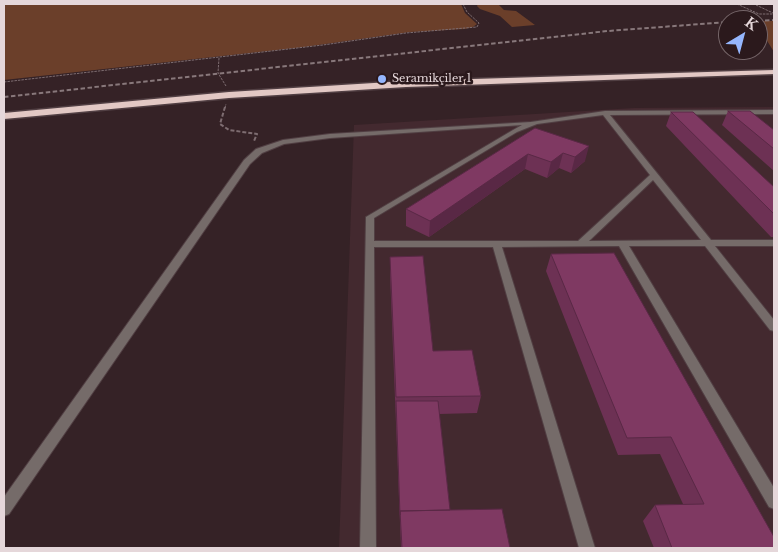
<!DOCTYPE html>
<meta charset="utf-8">
<style>
body{margin:0}
#map{position:relative;width:778px;height:552px;overflow:hidden;background:#352226;font-family:"Libre Baskerville",serif}
canvas{display:block}
.frame{position:absolute;inset:0;border:5px solid #e5d7da;pointer-events:none}
.north{position:absolute;left:718px;top:10px;width:50px;height:50px;box-sizing:border-box;background:#2b191c;border:1px solid #756568;border-radius:50%;rotate:37deg;font-size:14px;font-weight:700;line-height:20px;text-align:center;color:#e5d7da}
.north::after{content:'';display:block;margin:auto;width:18px;height:22px;background:#95b6fd;clip-path:polygon(50% 0,100% 100%,50% 72%,0 100%)}
</style>
<div id="map">
<canvas width="778" height="552"></canvas>
<div class="frame"></div>
<div class="north">K</div>
</div>
<script>
const ctx = document.querySelector('canvas').getContext('2d');
ctx.lineJoin = 'round';
function fill(path, color) { ctx.fillStyle = color; ctx.fill(path, 'evenodd'); }
const shape = rows => new Path2D(rows.map(r => 'M' + r).join(''));
function trace(path, color, width, dash) { ctx.strokeStyle = color; ctx.lineWidth = width; ctx.lineCap = dash ? 'butt' : 'round'; ctx.setLineDash(dash || []); ctx.stroke(path); }
function write(font, color, halo, rows, align = 'center') {
  ctx.font = font + ' "Libre Baskerville",serif'; ctx.lineWidth = 5; ctx.setLineDash([]); ctx.textBaseline = 'middle'; ctx.strokeStyle = halo; ctx.fillStyle = color; for (const [text, x, y, turn = 0] of rows) {
    ctx.save(); ctx.translate(x, y); ctx.rotate((+turn || 0) * Math.PI / 180); ctx.textAlign = isNaN(turn) ? turn : align; if (halo) ctx.strokeText(text, 0, 0); ctx.fillText(text, 0, 0); ctx.restore();
  }
}
const built = shape([
 [774,107,774,548,339,548,354,125,634,108]
]);
const green = shape([
 [4,4,461,4,465,13,477,24,473,27,465,29,410,32,304,47,4,80],
 [478,4,498,4,504,10,516,11,535,25,512,27,500,16,480,9,477,6],
 [758,21,774,21,774,52,758,26]
]);
const pathFar1 = shape([
 [737,4,759,14,774,14],
 [756,5,773,13],
 [219,58,218,73,226,86],
 [4,82,323,45,406,33,477,27,479,23,467,12,463,4],
 [225,108,226,104]
]);
const path = shape([
 [225,107,220,124,229,130,257,134,254,141]
]);
const street = shape([
 [774,110,774,114,610,115,711,240,774,240,774,246,715,246,774,320,774,331,770,330,705,246,629,246,774,488,774,509,769,507,619,246,502,247,595,548,579,548,493,247,374,247,376,548,360,548,366,217,513,130,522,125,330,138,284,144,262,153,250,164,9,514,4,516,4,497,244,160,256,149,283,140,330,134,531,122,605,111,774,110],
 [603,115,650,175,578,241,374,241,374,218,517,132,537,124,603,115],
 [653,180,701,240,589,241,653,180]
]);
const highway = shape([
 [774,70,774,74,406,87,229,98,4,119,4,113,229,92,406,81,774,70]
]);
const rail = shape([
 [758,21,774,20],
 [4,97,608,31,728,22]
]);
const wall = shape([
 [728,111,774,130,774,171,722,125],
 [671,112,774,187,774,237,771,237,666,126],
 [535,128,585,161,571,173,559,168,547,178,525,169,429,237,406,226,406,209],
 [551,254,774,548,654,548,643,521,655,505,683,504,660,454,618,455,546,271],
 [390,257,433,351,481,396,477,413,439,414,450,510,510,548,401,548,390,274]
]);
const shadedWall = shape([
 [589,146,585,161,571,173,575,157],
 [563,153,559,168,547,178,551,162],
 [528,154,525,169,429,237,430,221]
]);
const building = shape([
 [728,111,750,111,774,130,774,149,728,111],
 [671,112,693,112,774,187,774,214,671,112],
 [535,128,589,146,575,157,563,153,551,162,528,154,430,221,406,209,535,128],
 [614,253,774,537,774,548,672,548,655,505,704,504,671,437,627,438,551,254,614,253],
 [423,256,433,351,472,350,481,396,396,397,390,257,423,256],
 [396,401,438,401,450,510,400,511,400,515,396,401],
 [502,509,510,548,402,548,400,511,502,509]
]);
const markers = [
 [382,79,5,"#95b6fd"]
];
const farPoinames = [
 ["Seramikçiler 1",392,79]
];
fill(built, '#43292f');
fill(green, '#6b3f2a');
trace(street, '#513f43', 2);
trace(highway, '#513f43', 3);
trace(pathFar1, '#7e6d71', 1, [2.5, 1]);
trace(path, '#7e6d71', 2, [4, 2]);
fill(street, '#756b69');
fill(highway, '#e2c8c4');
trace(rail, '#88787b', 2, [4.5, 2.5]);
fill(wall, '#6d3154');
fill(shadedWall, '#592845');
fill(building, '#7f3962');
trace(building, '#592845', 1);
for (const [x, y, r, color] of markers) { const dot = new Path2D(); dot.arc(x, y, r, 0, 2 * Math.PI); ctx.fillStyle = color; ctx.fill(dot); trace(dot, '#2b191c', 2); }
write('11px', '#e5d7da', '#2b191c', farPoinames, 'left');
</script>
